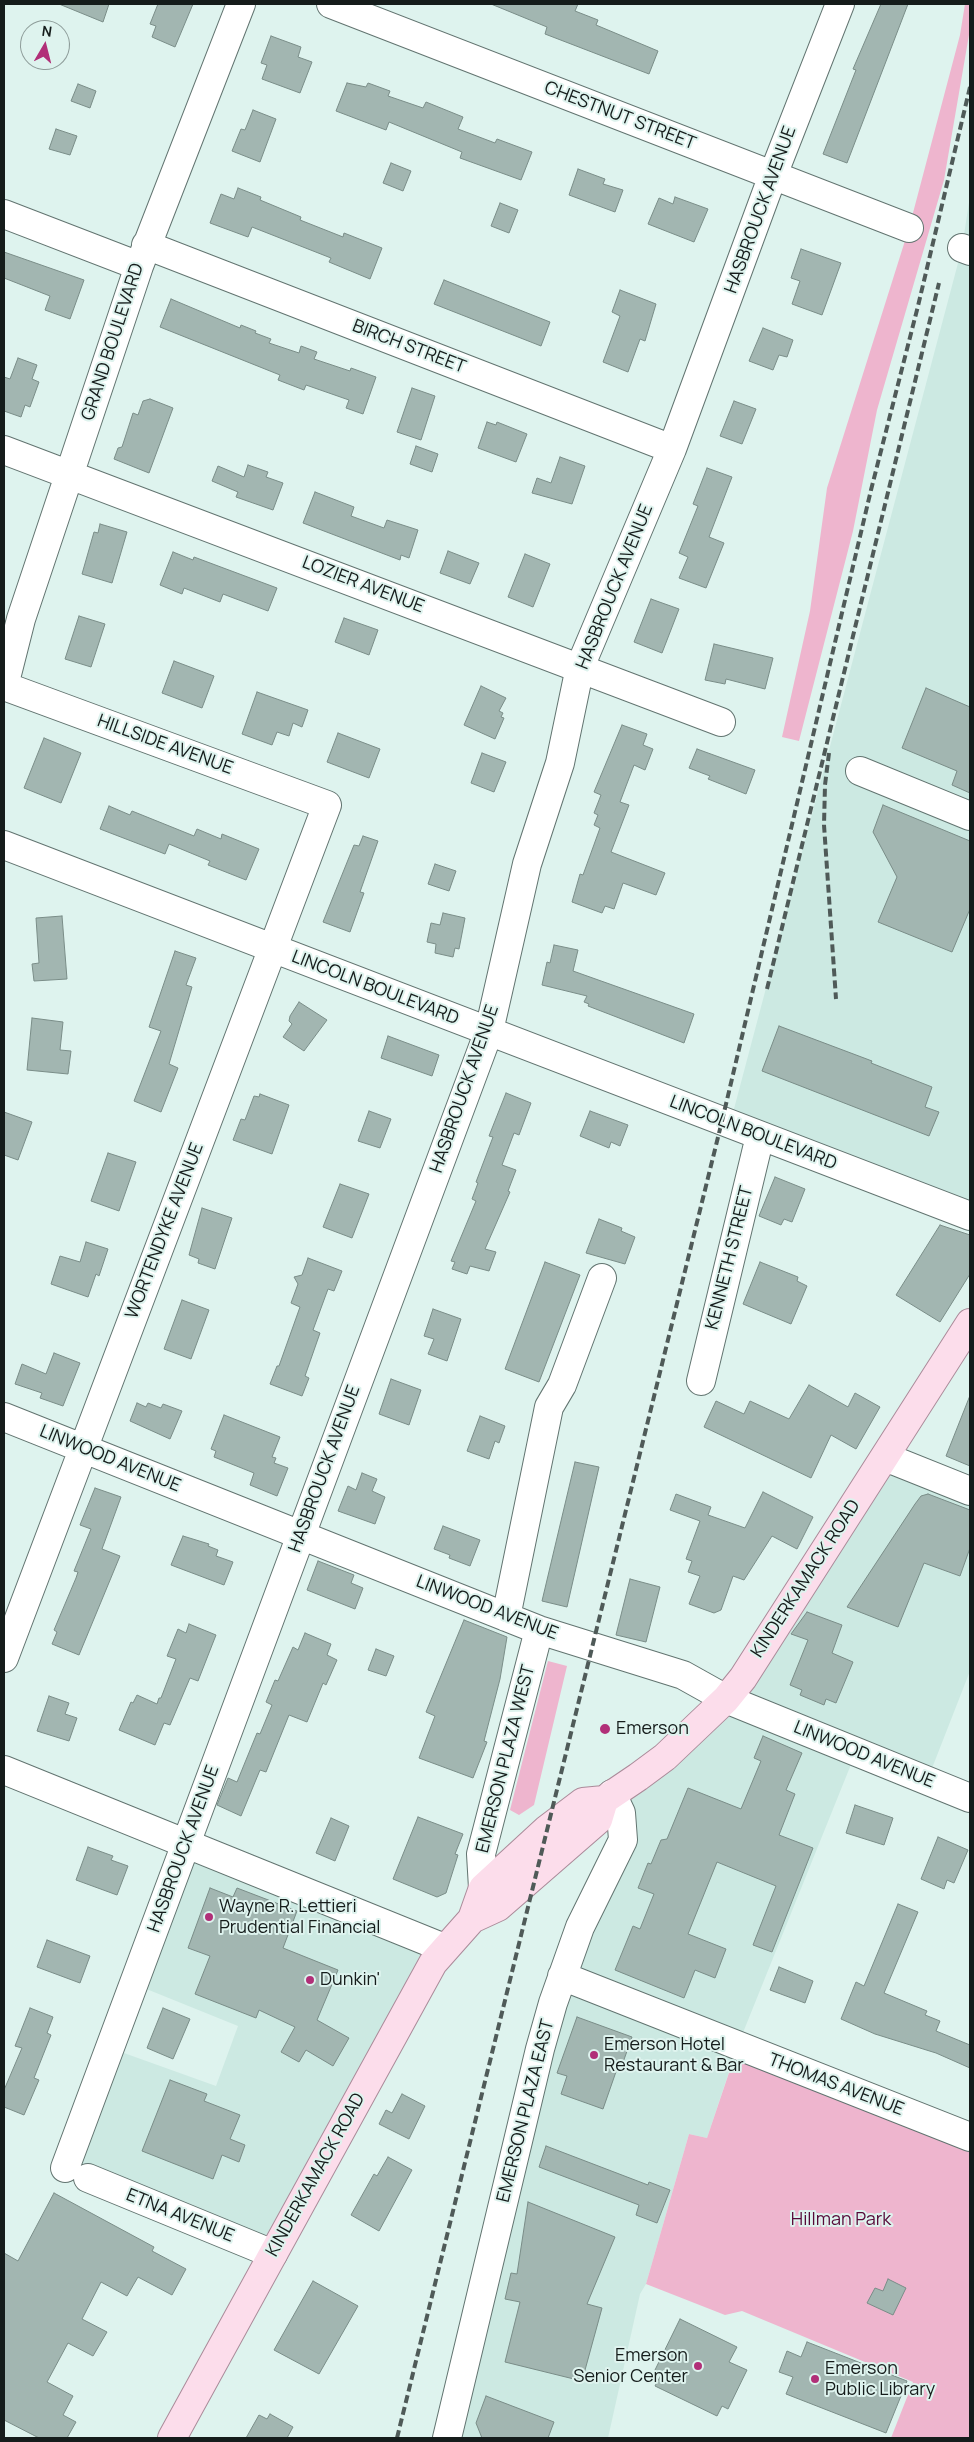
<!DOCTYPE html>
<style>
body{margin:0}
#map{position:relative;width:974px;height:2442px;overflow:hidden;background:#def3ee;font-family:Manrope,sans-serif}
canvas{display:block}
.frame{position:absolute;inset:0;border:5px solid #151c1b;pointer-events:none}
.north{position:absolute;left:20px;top:20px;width:50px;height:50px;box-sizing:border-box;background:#def3ee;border:1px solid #8e9d9a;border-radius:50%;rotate:8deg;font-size:14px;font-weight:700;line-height:20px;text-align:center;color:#151c1b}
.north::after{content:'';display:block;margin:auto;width:18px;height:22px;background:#b12f78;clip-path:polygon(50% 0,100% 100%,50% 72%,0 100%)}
</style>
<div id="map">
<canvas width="974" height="2442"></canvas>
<div class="frame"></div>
<div class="north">N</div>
</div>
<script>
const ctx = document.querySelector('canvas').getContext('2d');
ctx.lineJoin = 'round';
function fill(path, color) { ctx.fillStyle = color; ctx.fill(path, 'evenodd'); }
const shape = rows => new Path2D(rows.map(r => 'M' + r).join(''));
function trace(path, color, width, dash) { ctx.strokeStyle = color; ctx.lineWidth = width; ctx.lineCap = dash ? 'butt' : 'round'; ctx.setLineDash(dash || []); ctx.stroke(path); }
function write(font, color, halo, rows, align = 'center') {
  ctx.font = font + ' Manrope,sans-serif'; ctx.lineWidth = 4; ctx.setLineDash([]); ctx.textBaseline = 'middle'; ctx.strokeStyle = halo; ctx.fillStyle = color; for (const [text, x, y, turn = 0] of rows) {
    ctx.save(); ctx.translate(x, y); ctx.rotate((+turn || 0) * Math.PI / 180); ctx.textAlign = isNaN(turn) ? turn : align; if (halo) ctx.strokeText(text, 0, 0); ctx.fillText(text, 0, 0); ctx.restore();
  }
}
const built = shape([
 [970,196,970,1216,730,1124,962,248],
 [885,1457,970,1491,970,1671,927,1781,856,1752,738,2045,707,2138,689,2134,646,2284,640,2294,608,2438,447,2438,540,2049,620,1849,612,1794,698,1728],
 [186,1844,444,1948,273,2254,65,2168,110,2048,216,2086,238,2026,134,1984]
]);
const green = shape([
 [965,4,970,4,970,29,944,180,877,410,853,531,799,741,782,737,810,611,827,488,909,228,960,35],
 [548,1661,567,1666,534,1805,519,1815,510,1810],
 [737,2049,970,2139,970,2438,891,2438,913,2382,742,2311,725,2315,646,2284,689,2134,707,2138]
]);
const building = shape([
 [59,4,109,4,103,22,59,4],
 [158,4,193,4,175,47,152,37,156,26,150,24,158,4],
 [491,4,578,4,575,11,598,20,596,25,658,51,649,74,545,34,547,27,491,4],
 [881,4,908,4,847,163,823,154,856,70,853,69,881,4],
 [271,36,301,47,298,57,312,62,300,93,262,79,267,65,261,63,271,36],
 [347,83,366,87,368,83,390,91,388,96,423,108,426,102,463,117,458,129,495,143,497,139,532,152,521,180,460,158,462,152,389,122,386,130,336,111,347,83],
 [78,84,96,91,90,108,71,101,78,84],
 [253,110,276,119,260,162,232,151,241,129,245,130,253,110],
 [56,129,77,136,70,155,49,149,56,129],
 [391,163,411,171,403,191,383,183,391,163],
 [578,169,605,179,603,184,623,190,615,212,569,195,578,169],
 [238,188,261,197,260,200,301,217,300,220,343,237,344,233,382,248,370,279,329,262,331,258,252,227,248,237,210,223,221,194,234,199,238,188],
 [675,197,708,209,694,242,648,224,659,198,673,204,675,197],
 [500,203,518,210,509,233,491,226,500,203],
 [801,249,841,263,822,315,792,304,800,281,791,278,801,249],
 [4,252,84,280,70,319,45,310,50,296,4,278,4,252],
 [444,280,550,322,541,346,434,304,444,280],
 [620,290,656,304,645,341,640,339,628,372,603,362,620,316,612,312,620,290],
 [171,299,240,328,241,325,256,331,255,333,271,339,269,343,299,353,301,346,317,352,314,359,350,371,351,368,376,377,363,414,346,408,349,400,306,385,304,390,278,380,280,375,160,327,171,299],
 [763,328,793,340,787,357,779,355,773,370,749,361,763,328],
 [18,358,37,365,32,379,39,382,30,407,25,405,21,417,4,411,4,377,10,379,18,358],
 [412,388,435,396,421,440,397,432,412,388],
 [150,399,173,408,149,473,114,459,118,448,122,447,133,413,138,415,143,401,150,399],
 [734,401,756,409,742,444,720,436,734,401],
 [487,422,496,425,497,422,527,434,516,462,478,448,487,422],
 [416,446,438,454,432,472,410,464,416,446],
 [560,457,585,466,572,504,532,493,537,478,551,483,560,457],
 [248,465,268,472,266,477,283,483,273,510,236,497,238,492,212,481,218,466,244,477,248,465],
 [707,468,732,477,709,537,724,543,706,588,679,578,688,557,679,553,698,506,693,504,707,468],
 [315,492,354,507,351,516,384,528,387,520,418,530,409,558,401,555,400,560,303,523,315,492],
 [100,524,127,532,112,583,82,574,94,532,98,533,100,524],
 [448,551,479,563,470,584,440,573,448,551],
 [173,552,193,560,194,557,277,588,268,611,223,594,220,602,184,588,182,594,160,585,173,552],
 [525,554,550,564,533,607,508,597,525,554],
 [651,599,679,609,662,653,634,642,651,599],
 [79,616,105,624,91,667,65,659,79,616],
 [344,618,378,630,369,655,335,642,344,618],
 [714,644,773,658,765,689,726,679,725,684,705,680,714,644],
 [174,661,214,676,202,708,162,693,174,661],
 [481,686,506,698,499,711,503,713,501,717,504,718,495,739,464,725,481,686],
 [926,688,970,707,970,793,952,785,957,771,902,748,926,688],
 [257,692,308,710,302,727,293,723,289,736,277,732,272,745,242,734,257,692],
 [622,725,647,734,643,745,653,749,645,770,634,765,620,802,629,805,611,852,665,873,656,895,623,883,614,909,605,906,602,913,572,902,580,874,583,875,600,828,594,825,598,815,594,813,601,795,594,792,622,725],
 [338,733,380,749,369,778,327,762,338,733],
 [44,738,81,753,61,803,24,788,44,738],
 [697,749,755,770,746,794,708,779,710,776,689,768,697,749],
 [482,753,506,762,494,792,471,783,482,753],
 [883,805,970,841,970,909,952,952,878,922,897,877,873,832,883,805],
 [109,806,130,815,132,811,194,836,197,829,221,839,222,834,259,849,246,880,208,865,210,861,169,844,165,854,100,829,109,806],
 [363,836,378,841,360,892,364,893,350,932,323,922,354,845,359,846,363,836],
 [435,864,456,871,449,891,428,884,435,864],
 [443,913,465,918,459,949,455,948,453,957,435,953,436,944,427,942,431,923,440,925,443,913],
 [62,916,67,979,34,981,32,964,39,963,36,918,62,916],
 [554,945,578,950,573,971,694,1014,684,1043,588,1006,589,1004,584,1002,587,996,542,985,547,962,550,963,554,945],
 [175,951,196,958,186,985,192,987,169,1064,178,1068,161,1112,134,1101,161,1031,149,1027,175,951],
 [299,1002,327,1020,304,1051,283,1037,292,1024,289,1021,290,1016,299,1002],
 [32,1018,63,1022,60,1050,71,1051,68,1074,27,1070,32,1018],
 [779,1026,872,1061,871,1063,932,1087,925,1107,939,1112,929,1136,762,1071,779,1026],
 [388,1036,439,1055,432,1076,381,1058,388,1036],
 [506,1093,531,1103,519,1135,514,1133,502,1165,516,1170,508,1191,510,1192,485,1249,496,1252,489,1271,470,1266,467,1274,452,1269,455,1262,451,1261,476,1201,472,1199,478,1183,476,1182,493,1137,489,1136,506,1093],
 [260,1094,289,1105,272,1154,233,1140,241,1119,245,1120,254,1096,259,1097,260,1094],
 [369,1111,391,1119,380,1148,358,1141,369,1111],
 [590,1111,628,1125,620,1146,611,1142,609,1148,580,1136,590,1111],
 [4,1112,32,1122,18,1160,4,1155,4,1112],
 [108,1153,136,1162,119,1211,91,1201,108,1153],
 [775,1177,805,1189,792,1222,784,1219,781,1225,759,1216,775,1177],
 [340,1184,369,1194,352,1238,323,1227,340,1184],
 [202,1208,232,1218,215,1269,198,1263,199,1259,189,1255,202,1208],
 [599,1219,622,1228,621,1231,635,1237,625,1264,586,1253,599,1219],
 [940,1225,970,1235,970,1274,940,1322,896,1295,940,1225],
 [86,1242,108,1249,99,1276,96,1274,88,1297,51,1284,60,1256,80,1262,86,1242],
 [308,1258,342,1271,334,1291,328,1289,313,1330,320,1333,305,1376,309,1378,302,1396,270,1384,277,1366,279,1366,300,1307,291,1303,298,1284,294,1277,302,1275,308,1258],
 [545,1262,580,1275,539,1382,505,1369,545,1262],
 [760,1262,798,1277,797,1281,807,1286,791,1324,743,1304,760,1262],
 [182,1300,209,1310,191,1359,164,1349,182,1300],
 [433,1309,461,1319,447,1361,428,1354,434,1339,424,1336,433,1309],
 [54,1353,80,1363,63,1406,40,1398,42,1393,15,1384,22,1364,46,1374,54,1353],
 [391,1379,421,1390,409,1425,379,1414,391,1379],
 [809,1385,848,1407,855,1393,880,1407,856,1449,831,1435,811,1478,704,1427,716,1401,744,1414,750,1401,789,1419,809,1385],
 [969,1398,970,1398,970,1466,946,1456,969,1398],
 [137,1403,146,1407,148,1403,161,1408,163,1404,182,1411,170,1439,130,1421,137,1403],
 [224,1415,280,1437,272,1457,276,1458,274,1463,288,1468,277,1496,250,1485,254,1473,214,1457,216,1451,211,1449,224,1415],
 [480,1416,505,1426,499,1443,495,1441,489,1459,467,1451,480,1416],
 [575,1462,599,1467,567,1607,542,1601,575,1462],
 [362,1473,377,1479,372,1491,385,1497,375,1524,338,1511,348,1486,356,1490,362,1473],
 [95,1488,121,1497,102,1549,120,1556,79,1655,52,1644,57,1632,54,1630,76,1578,78,1572,74,1571,91,1529,80,1525,95,1488],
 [763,1492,813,1517,797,1549,772,1536,744,1580,733,1576,721,1610,714,1613,689,1604,700,1576,688,1572,692,1561,686,1559,700,1521,670,1510,676,1494,711,1507,708,1515,745,1528,763,1492],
 [928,1494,970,1510,970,1548,960,1576,924,1563,898,1627,847,1607,915,1504,921,1496,928,1494],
 [443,1526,480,1540,470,1566,449,1558,450,1555,434,1549,443,1526],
 [183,1536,209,1544,208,1546,218,1550,216,1556,233,1562,224,1585,171,1565,183,1536],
 [318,1561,354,1575,351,1583,363,1588,355,1609,307,1590,318,1561],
 [630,1579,660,1587,646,1642,616,1635,630,1579],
 [807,1612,842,1625,832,1653,853,1662,836,1703,826,1699,824,1705,800,1695,802,1690,790,1685,808,1640,791,1634,807,1612],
 [464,1620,507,1637,500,1679,484,1741,487,1742,473,1778,419,1758,435,1716,426,1712,464,1620],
 [189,1624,216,1635,198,1681,190,1678,170,1725,164,1723,155,1745,119,1730,131,1702,133,1703,137,1695,157,1704,159,1698,161,1698,176,1659,167,1656,178,1629,186,1633,189,1624],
 [305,1633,331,1644,327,1655,337,1660,326,1685,323,1683,307,1722,289,1715,266,1772,260,1770,241,1816,217,1805,228,1778,237,1782,257,1733,260,1734,272,1705,266,1702,275,1680,278,1681,293,1647,298,1650,305,1633],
 [376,1649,394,1656,386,1676,368,1670,376,1649],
 [49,1696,69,1703,65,1714,77,1718,69,1741,37,1731,49,1696],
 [763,1736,802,1753,786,1790,795,1794,779,1835,813,1848,772,1952,753,1945,776,1886,717,1862,688,1934,726,1949,715,1978,695,1970,684,1998,615,1970,633,1926,640,1929,654,1894,638,1888,648,1863,651,1864,661,1840,667,1839,688,1788,741,1809,761,1761,754,1758,763,1736],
 [855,1805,893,1818,884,1845,846,1833,855,1805],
 [418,1817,463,1834,455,1854,458,1855,446,1893,437,1897,393,1879,418,1817],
 [331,1818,349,1826,335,1861,316,1853,331,1818],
 [938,1837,968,1850,954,1883,947,1880,944,1889,921,1879,938,1837],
 [88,1847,113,1856,111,1860,128,1866,117,1895,76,1880,88,1847],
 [210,1888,233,1897,237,1888,297,1911,283,1948,338,1970,317,2020,349,2038,333,2066,306,2050,299,2062,281,2052,295,2027,259,2010,256,2018,195,1994,210,1956,188,1948,210,1888],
 [898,1904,918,1912,884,1993,927,2011,925,2015,940,2021,936,2031,970,2045,970,2068,936,2053,875,2034,841,2019,856,1982,864,1986,898,1904],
 [47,1940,90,1956,80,1983,37,1967,47,1940],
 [779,1967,813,1981,805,2003,770,1990,779,1967],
 [30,2008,53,2017,47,2033,51,2035,34,2078,39,2080,24,2115,4,2107,4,2090,22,2048,15,2046,30,2008],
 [163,2008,190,2019,173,2059,147,2048,163,2008],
 [577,2017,632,2037,621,2068,618,2066,603,2109,561,2094,567,2076,557,2073,577,2017],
 [170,2080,207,2094,204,2101,240,2115,230,2139,245,2145,239,2162,222,2155,213,2179,142,2151,170,2080],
 [402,2094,425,2106,409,2139,379,2124,386,2110,392,2113,402,2094],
 [546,2146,648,2185,649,2182,670,2190,657,2223,636,2215,639,2205,539,2167,546,2146],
 [388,2157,412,2170,379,2231,351,2215,374,2174,377,2176,388,2157],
 [54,2193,154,2247,152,2251,186,2269,172,2295,138,2277,127,2296,101,2282,82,2319,107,2332,93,2356,68,2343,47,2382,73,2396,63,2415,76,2422,67,2438,39,2438,4,2420,4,2253,18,2261,54,2193],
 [528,2202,615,2237,587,2304,602,2308,582,2381,505,2362,520,2302,505,2299,511,2273,517,2274,528,2202],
 [888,2279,906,2288,893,2315,867,2303,875,2288,883,2291,888,2279],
 [313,2281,358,2306,319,2374,274,2350,313,2281],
 [680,2319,737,2347,729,2362,747,2370,728,2409,722,2406,717,2416,655,2386,661,2375,654,2372,680,2319],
 [807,2342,907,2381,886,2433,786,2394,793,2377,779,2372,787,2351,801,2357,807,2342],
 [486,2396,554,2422,548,2438,482,2438,476,2423,486,2396],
 [270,2414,293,2427,287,2438,246,2438,259,2415,267,2419,270,2414]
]);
const minor = shape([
 [331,4,909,228],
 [4,214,139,266],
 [146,245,672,449],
 [962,248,970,251],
 [4,450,721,722],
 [4,686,327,805,4,1658],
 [4,686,21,619,139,266,241,4],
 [860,771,970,816],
 [4,845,970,1216],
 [701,1381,760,1136],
 [4,1417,539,1630,683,1675,726,1699,970,1798],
 [885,1457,970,1491],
 [506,1617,549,1407,562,1385,602,1278],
 [4,1770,444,1948],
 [483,1888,481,1854,539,1630],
 [562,1976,970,2137],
 [65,2168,489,1031,527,864,560,763,580,667,672,449,773,175,840,4],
 [88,2178,273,2254],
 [447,2438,540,2049,553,2003,580,1927,623,1840,621,1813,612,1794]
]);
const major = shape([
 [472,1919,483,1888,546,1830,583,1802,604,1800,638,1777,665,1757,726,1699,743,1678,970,1323],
 [172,2438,433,1963,472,1919,498,1907,598,1820,604,1800]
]);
const rail = shape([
 [829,753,825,785,824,825,836,999],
 [767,989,939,283],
 [397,2438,722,1121,871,490,918,306,970,87]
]);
const markers = [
 [605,1729,6,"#b12f78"],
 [209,1917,5,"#b12f78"],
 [310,1980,5,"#b12f78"],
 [594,2055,5,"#b12f78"],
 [698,2366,5,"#b12f78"],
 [815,2379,5,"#b12f78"]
];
const streetNames = [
 ["CHESTNUT STREET",620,116,21],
 ["HASBROUCK AVENUE",761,210,-70],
 ["GRAND BOULEVARD",113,342,-72],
 ["BIRCH STREET",409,347,21],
 ["LOZIER AVENUE",363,585,21],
 ["HASBROUCK AVENUE",615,587,-68],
 ["HILLSIDE AVENUE",165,745,20],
 ["LINCOLN BOULEVARD",375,988,21],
 ["HASBROUCK AVENUE",465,1089,-71],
 ["LINCOLN BOULEVARD",753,1133,21],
 ["WORTENDYKE AVENUE",165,1231,-69],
 ["KENNETH STREET",730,1258,-76],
 ["LINWOOD AVENUE",110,1459,22],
 ["HASBROUCK AVENUE",325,1469,-70],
 ["KINDERKAMACK ROAD",806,1579,-57],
 ["LINWOOD AVENUE",487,1608,21],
 ["LINWOOD AVENUE",864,1755,22],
 ["EMERSON PLAZA WEST",506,1759,-76],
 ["HASBROUCK AVENUE",184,1849,-70],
 ["THOMAS AVENUE",836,2085,21],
 ["EMERSON PLAZA EAST",526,2111,-76],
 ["KINDERKAMACK ROAD",316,2175,-61],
 ["ETNA AVENUE",180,2216,22]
];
const poiNames = [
 ["Emerson",616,1729],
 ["Wayne R. Lettieri",219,1907],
 ["Prudential Financial",219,1928],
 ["Dunkin'",320,1980],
 ["Emerson Hotel",604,2045],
 ["Restaurant & Bar",604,2066],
 ["Emerson",688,2356,"right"],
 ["Senior Center",688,2377,"right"],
 ["Emerson",825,2369],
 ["Public Library",825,2390]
];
const parkNames = [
 ["Hillman Park",841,2220]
];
fill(built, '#cce9e2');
fill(green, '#eeb5ce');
fill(building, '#a2b6b1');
trace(building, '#7a8d88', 1);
trace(minor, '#627470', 30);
trace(major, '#aa8a99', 30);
trace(minor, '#fff', 28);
trace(major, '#fcddeb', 28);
trace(rail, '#4f5a58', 4, [8, 4]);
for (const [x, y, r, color] of markers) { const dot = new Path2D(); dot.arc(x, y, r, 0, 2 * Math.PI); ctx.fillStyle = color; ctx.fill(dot); trace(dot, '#def3ee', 2); }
write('18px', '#151c1b', '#def3ee', streetNames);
write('18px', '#151c1b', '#def3ee', poiNames, 'left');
write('18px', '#570938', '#def3ee', parkNames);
</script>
